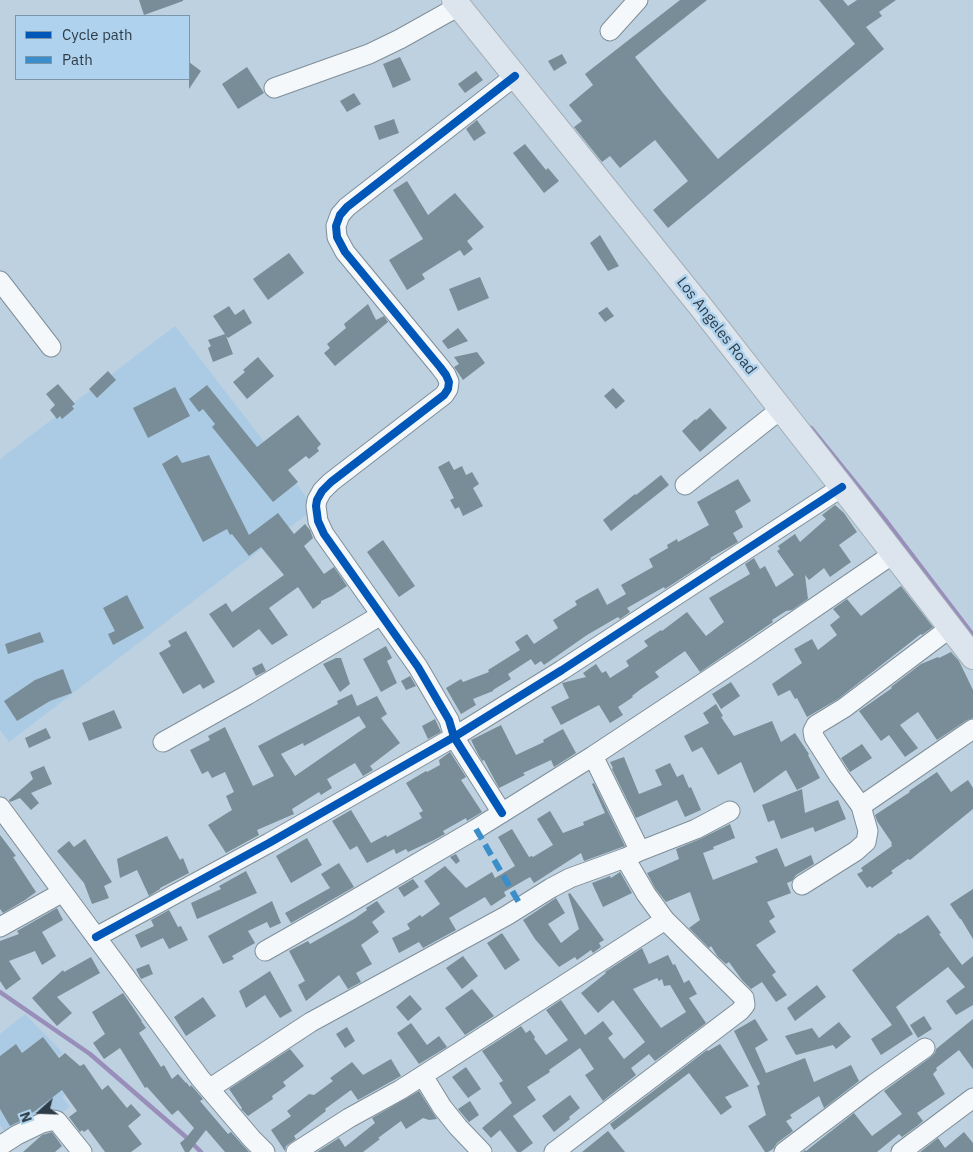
<!DOCTYPE html>
<style>
body{margin:0}
#map{position:relative;width:973px;height:1152px;overflow:hidden;background:#bdd1e0;font-family:"IBM Plex Sans",sans-serif}
canvas{display:block}
.legend{position:absolute;left:15px;top:15px;width:175px;height:65px;box-sizing:border-box;background:#afd2ee;border:1px solid #7b96ab;margin:0;padding:6px 9px;list-style:none;font-size:15px;color:#2e3c47}
.legend li{display:flex;align-items:center;gap:10px;height:25px}
.legend b{width:25px;border:1px solid #7b96ab}
.north{position:absolute;left:15px;top:1087px;width:50px;height:50px;-webkit-text-stroke:4px #afd2ee;paint-order:stroke;rotate:250deg;font-size:14px;font-weight:700;line-height:20px;text-align:center;color:#2e3c47}
.north::after{content:'';display:block;margin:auto;width:18px;height:22px;background:#2e3c47;clip-path:polygon(50% 0,100% 100%,50% 72%,0 100%)}
</style>
<div id="map">
<canvas width="973" height="1152"></canvas>
<ul class="legend">
<li><b style="height:6px;background:#0057b8"></b>Cycle path</li>
<li><b style="height:6px;background:#3b8eca"></b>Path</li>
</ul>
<div class="north">N</div>
</div>
<script>
const ctx = document.querySelector('canvas').getContext('2d');
ctx.lineJoin = 'round';
function fill(path, color) { ctx.fillStyle = color; ctx.fill(path, 'evenodd'); }
const shape = rows => new Path2D(rows.map(r => 'M' + r).join(''));
function trace(path, color, width, dash) { ctx.strokeStyle = color; ctx.lineWidth = width; ctx.lineCap = dash ? 'butt' : 'round'; ctx.setLineDash(dash || []); ctx.stroke(path); }
function write(font, color, halo, rows, align = 'center') {
  ctx.font = font + ' "IBM Plex Sans",sans-serif'; ctx.lineWidth = 5; ctx.setLineDash([]); ctx.textBaseline = 'middle'; ctx.strokeStyle = halo; ctx.fillStyle = color; for (const [text, x, y, turn = 0] of rows) {
    ctx.save(); ctx.translate(x, y); ctx.rotate((+turn || 0) * Math.PI / 180); ctx.textAlign = isNaN(turn) ? turn : align; if (halo) ctx.strokeText(text, 0, 0); ctx.fillText(text, 0, 0); ctx.restore();
  }
}
const built = shape([
 [175,326,315,508,9,742,0,730,0,459],
 [25,1014,63,1053,46,1065,66,1094,62,1097,70,1107,14,1144,0,1125,0,1034]
]);
const stream = shape([
 [811,428,887,522,973,635],
 [0,992,90,1054,186,1137,201,1152]
]);
const building = shape([
 [139,0,183,0,183,1,144,15],
 [680,0,707,0,635,57,663,93,718,159,855,44,819,0,843,0,848,6,857,0,896,0,879,12,882,16,866,27,884,49,668,228,653,210,688,181,655,140,620,168,610,156,602,162,574,127,582,121,569,105,593,85,585,74],
 [562,54,567,63,554,71,548,61],
 [400,57,411,80,393,88,383,64],
 [189,62,201,71,189,89],
 [247,67,264,93,238,109,222,84],
 [476,71,483,80,465,93,458,84],
 [354,93,361,104,347,112,340,101],
 [394,119,399,133,379,140,374,126],
 [477,120,486,133,474,141,466,129],
 [525,144,546,170,548,168,559,181,544,193,513,153],
 [407,181,428,215,455,193,484,227,467,241,473,249,464,256,460,250,422,274,425,279,407,290,389,260,423,239,393,190],
 [600,235,619,266,608,271,590,243],
 [289,253,304,273,268,300,253,279],
 [480,277,489,298,458,311,449,289],
 [368,304,376,320,384,316,388,322,335,366,324,353,330,348,327,344,346,328,344,324],
 [229,306,235,315,244,309,252,323,228,338,226,336,233,354,213,362,208,348,211,346,208,340,225,334,213,316],
 [607,307,614,316,605,322,598,313],
 [458,328,468,341,448,349,442,341],
 [477,352,485,363,463,380,454,367,459,364,454,357],
 [258,357,274,376,247,399,233,382,245,372,243,370],
 [108,371,116,380,97,398,89,389],
 [58,384,75,404,72,406,74,409,62,419,60,416,57,419,50,410,55,405,46,394],
 [207,385,257,447,298,415,321,444,317,448,319,451,309,459,306,456,288,470,298,482,273,502,212,427,215,424,203,409,199,412,189,399],
 [175,387,190,416,148,438,133,408],
 [613,388,625,401,616,409,604,396],
 [710,408,727,428,700,452,682,431,695,419,696,420],
 [177,455,182,463,209,455,249,535,278,513,294,534,305,524,310,530,313,538,304,546,324,574,334,567,347,586,332,596,321,601,321,603,313,609,298,587,269,608,288,635,272,645,259,629,233,648,209,614,226,603,232,612,284,575,261,547,249,556,232,534,230,535,227,529,203,542,162,464],
 [449,461,454,470,462,466,466,475,472,472,479,484,473,488,483,506,463,516,459,507,455,509,450,500,454,498,438,467],
 [661,475,669,485,611,531,603,520,635,494,636,495],
 [738,479,751,501,735,511,743,527,733,533,738,542,710,558,711,559,665,589,664,587,627,608,630,612,620,619,618,617,587,635,544,665,541,661,535,665,531,659,508,674,511,679,493,690,493,691,473,699,476,705,461,714,446,688,461,679,463,682,489,672,488,670,520,650,515,642,527,634,534,644,558,628,553,620,577,605,575,601,598,588,607,605,626,594,621,585,653,567,649,559,668,548,667,545,677,539,678,542,709,525,697,502],
 [835,505,844,513,857,532,839,545,851,562,830,577,824,568,809,580,805,575,808,599,792,610,786,611,772,620,773,622,700,672,685,651,655,672,659,677,641,689,632,696,633,697,618,707,623,715,610,723,599,705,561,725,551,707,569,698,562,683,586,677,583,673,596,664,602,673,606,671,610,678,629,666,626,661,648,646,644,641,661,630,662,631,687,612,706,636,724,622,709,598,750,574,745,564,754,558,760,569,765,566,776,587,794,575,777,551,780,549,778,546,795,534,800,542,826,519,822,515],
 [383,540,415,586,399,597,367,552],
 [901,586,933,627,922,635,921,634,838,699,807,717,797,698,795,699,790,690,778,696,772,684,802,663,794,649,812,639,818,650,837,635,830,625,840,617,833,609,847,599,861,616],
 [127,595,144,628,113,645,108,634,115,631,103,608],
 [186,631,215,682,203,689,200,684,183,694,159,653,171,646,168,641],
 [40,632,44,642,8,654,5,644],
 [386,646,392,658,387,661,397,683,381,692,363,659],
 [951,652,959,661,973,690,973,718,967,720,937,740,918,712,900,725,918,748,905,757,889,735,881,741,859,711,892,688,891,687,921,664,938,657,939,658],
 [336,658,341,658,350,684,340,692,323,664],
 [262,663,266,671,256,676,252,668],
 [63,669,72,693,50,701,17,721,4,701,35,680],
 [410,676,416,686,406,690,401,681],
 [731,682,740,696,721,709,712,694],
 [352,694,357,706,377,696,387,714,381,718,400,743,370,766,373,770,363,776,355,763,327,779,332,788,321,795,319,792,292,809,294,814,257,830,259,835,226,853,208,825,232,810,226,796,234,792,225,772,212,778,208,771,202,774,190,750,210,740,208,736,225,727,253,786,274,776,258,746,338,704,337,701],
 [359,716,366,727,295,776,281,754,303,743,304,746],
 [716,704,723,716,721,717,734,736,772,721,781,742,795,733,809,754,808,755,820,778,797,790,786,770,754,793,741,762,718,775,702,747,692,752,684,736,709,723,703,713],
 [114,710,122,728,89,741,82,723],
 [435,719,441,732,428,739,422,726],
 [501,725,516,755,544,742,543,740,563,729,576,753,554,767,551,760,523,773,525,775,499,788,484,760,482,761,478,754,471,740],
 [46,728,51,738,29,748,25,738],
 [862,744,872,758,850,772,841,758],
 [450,752,466,777,461,780,482,812,467,821,466,818,443,831,445,834,434,840,408,852,406,849,396,854,394,849,367,863,357,846,350,850,332,821,351,810,371,843,386,835,387,837,422,818,419,813,423,811,406,783,426,771,427,772,440,765,439,760],
 [624,757,639,794,662,785,655,770,670,763,677,777,683,774,689,788,691,787,701,810,685,817,677,800,636,818,612,769,613,768,610,762],
 [44,766,52,784,31,793,39,803,31,810,20,798,10,802,9,800,33,779,30,772],
 [937,772,951,792,968,780,973,788,973,809,910,860,908,859,891,871,893,873,872,888,870,886,867,888,857,874,863,871,861,868,892,846,891,844,892,843,877,821,875,815,910,792,909,791],
 [594,783,625,846,584,861,581,853,534,883,530,877,504,892,506,896,491,906,485,897,449,918,456,930,423,948,419,942,399,953,392,938,410,929,407,924,420,915,422,917,440,904,424,881,445,866,466,888,492,872,495,878,515,866,498,837,512,829,529,857,532,856,533,857,553,845,537,819,550,811,563,833,584,825,583,822,605,813,592,784],
 [802,789,805,813,838,800,846,819,815,832,813,827,781,839,774,820,768,822,762,805],
 [730,824,735,838,713,847,714,849,703,853,713,880,758,862,755,857,777,848,785,867,811,855,814,864,796,875,792,881,787,883,791,893,767,902,775,917,769,921,776,932,756,945,776,972,772,975,787,995,776,1002,762,982,751,989,742,980,729,962,726,964,718,957,711,946,709,948,689,928,700,920,690,892,666,902,655,888,647,873,679,859,676,849,700,839],
 [0,835,16,856,13,857,36,892,25,900,3,913,0,909],
 [167,836,180,860,183,858,189,873,160,888,160,889,149,896,137,870,120,878,117,859],
 [307,838,322,865,291,883,276,856],
 [85,839,112,882,104,886,109,898,92,904,84,883,57,851,69,841,74,847],
 [456,854,460,861,456,864,450,857],
 [339,863,354,887,291,923,285,913,330,888,321,874],
 [246,871,257,893,197,919,191,903,221,889,219,886],
 [620,872,632,893,603,907,592,883,610,876,611,878],
 [413,879,419,887,404,897,398,888],
 [973,889,973,939,961,919,960,919,950,904],
 [570,893,604,940,599,943,601,947,593,953,591,950,577,960,575,957,559,967,535,939,523,920,556,898,565,913,548,924,561,943,579,929,568,894],
 [272,901,281,923,270,928,267,922,248,931,255,943,232,956,234,959,223,964,208,936],
 [377,901,385,912,372,922,379,932,361,945,372,964,356,973,361,982,348,989,339,975,306,1001,298,985,305,981,289,951,308,941,310,944,354,919,367,910,366,908],
 [57,908,63,920,42,932,56,956,42,965,35,951,9,961,21,979,6,990,0,981,0,941,19,934,17,931],
 [169,910,178,927,181,926,188,940,169,949,163,938,141,948,135,935,154,926,151,920],
 [928,915,941,933,939,934,962,965,973,956,973,1005,956,1015,946,1001,965,987,948,967,896,1007,913,1034,881,1055,871,1039,892,1025,852,970,899,933,900,934],
 [502,933,520,960,505,970,487,943],
 [642,948,649,964,668,955,673,965,675,964,684,983,689,980,697,994,689,998,706,1023,655,1061,649,1054,631,1068,636,1075,603,1101,585,1075,594,1069,580,1048,549,1070,550,1072,527,1087,536,1100,513,1116,533,1143,521,1152,517,1152,500,1130,491,1138,482,1128,512,1103,499,1083,503,1081,482,1051,521,1026,526,1033,530,1030,535,1037,534,1039,546,1055,568,1040,546,1010,561,1000,585,1035,603,1021,613,1034,608,1038,624,1059,645,1042,613,1000,598,1013,581,993,606,973,605,972],
 [657,978,659,981,662,979,664,986,670,985,686,1012,661,1028,642,1002,633,989],
 [463,956,478,976,462,989,446,968],
 [91,957,100,973,57,997,72,1013,57,1026,32,998,63,970,64,972],
 [149,964,153,974,141,979,136,969],
 [270,971,292,1011,280,1018,265,995,246,1008,239,991],
 [817,985,826,997,795,1021,787,1008],
 [472,989,494,1016,465,1035,445,1008],
 [123,993,142,1021,141,1021,146,1028,139,1033,161,1067,164,1065,172,1079,178,1074,186,1083,186,1082,190,1087,191,1085,203,1099,200,1101,228,1134,231,1132,249,1152,225,1152,206,1130,189,1152,185,1152,180,1143,186,1138,194,1128,178,1110,172,1115,147,1087,145,1088,120,1048,104,1059,93,1043,105,1034,92,1012],
 [410,995,422,1009,408,1021,396,1007],
 [203,997,216,1016,186,1036,174,1017],
 [924,1016,932,1029,918,1038,910,1025],
 [755,1019,768,1040,755,1048,766,1073,805,1058,814,1082,851,1065,859,1081,824,1108,819,1096,790,1115,792,1118,786,1121,793,1131,777,1143,773,1149,768,1152,765,1152,748,1126,766,1115,757,1086,760,1084,734,1031],
 [973,1019,973,1069,959,1050,936,1068,937,1070,933,1074,945,1094,917,1113,923,1121,917,1126,902,1137,899,1134,877,1152,803,1152,805,1150,806,1151,854,1113,872,1136,902,1114,884,1091,931,1057,935,1053,936,1049],
 [839,1022,851,1037,836,1049,833,1045,796,1055,785,1036,812,1028,819,1038],
 [411,1023,427,1045,439,1036,447,1047,419,1064,397,1033],
 [347,1027,355,1041,345,1048,336,1034],
 [43,1037,59,1058,65,1053,80,1066,84,1064,102,1090,108,1085,127,1108,131,1104,141,1115,128,1126,142,1144,131,1152,105,1152,88,1129,84,1132,82,1130,80,1132,69,1117,77,1111,62,1090,35,1111,23,1118,24,1119,10,1126,0,1109,0,1056,16,1044,22,1053],
 [720,1044,749,1086,725,1097,732,1107,721,1115,689,1073,614,1130,610,1124,707,1050,708,1051],
 [290,1049,304,1066,283,1082,286,1086,272,1096,273,1099,248,1116,241,1109,242,1108,229,1089],
 [391,1059,401,1076,358,1100,351,1090,325,1109,326,1111,294,1136,296,1139,286,1146,285,1151,271,1130,291,1116,287,1111,309,1094,314,1095,333,1081,330,1078,352,1062,363,1075],
 [466,1067,481,1089,468,1098,452,1077],
 [419,1091,437,1119,429,1120,423,1118,406,1129,401,1121,378,1138,380,1139,363,1152,317,1152,339,1138,345,1147,375,1123,372,1118],
 [570,1095,580,1108,569,1117,570,1119,554,1132,542,1116],
 [470,1101,479,1115,469,1122,458,1109],
 [608,1131,625,1152,582,1152],
 [52,1132,62,1146,55,1152,23,1152,42,1135],
 [964,1132,973,1143,973,1152,920,1152,938,1138,945,1148]
]);
const minor = shape([
 [610,31,638,0],
 [274,88,369,54,400,39,459,6],
 [0,281,51,347],
 [685,485,781,409],
 [163,742,247,695,381,615],
 [593,756,640,851],
 [861,806,973,729],
 [0,807,200,1078,252,1139,265,1152],
 [502,813,454,737,449,720,418,667,324,534,318,521,316,506,317,500,322,491,331,482,444,395,448,389,449,382,446,375,440,367,345,252,337,237,336,226,340,215,347,207,515,76],
 [802,885,856,851,866,842,868,831,861,806,839,776,814,737,813,731,816,725,844,708,950,628],
 [0,927,63,892],
 [96,937,269,843,454,737,562,670,842,487],
 [265,951,332,913,476,829,593,756,747,654,893,554],
 [423,1076,442,1107,458,1127,482,1152],
 [209,1089,311,1022,506,916,551,888,570,878,625,858,640,851,696,829,730,811],
 [0,1146,17,1135,42,1123,54,1120,57,1121,82,1152],
 [296,1152,349,1118,400,1090,444,1062,665,920],
 [554,1152,740,1011,745,1005,744,998,665,920,646,894,625,858],
 [784,1152,874,1084,925,1048],
 [901,1152,973,1098]
]);
const major = shape([
 [454,0,701,307,842,487,973,657]
]);
const quiet = shape([
 [476,829,521,906]
]);
const cycleway = shape([
 [502,813,454,737,449,720,418,667,324,534,318,521,316,506,317,500,322,491,331,482,444,395,448,389,449,382,446,375,440,367,345,252,337,237,336,226,340,215,347,207,515,76],
 [96,937,269,843,454,737,562,670,842,487]
]);
const streetNames = [
 ["Los Angeles Road",716,326,52]
];
fill(built, '#abcbe4');
trace(stream, '#998eba', 4.5);
fill(building, '#788d97');
trace(minor, '#7f8e99', 21);
trace(major, '#a4afb7', 26);
trace(minor, '#f5f8fa', 19);
trace(major, '#dce5ed', 24);
trace(quiet, '#3b8eca', 6, [12, 6]);
trace(cycleway, '#0057b8', 8);
write('15px', '#2e3c47', '#afd2ee', streetNames);
</script>
